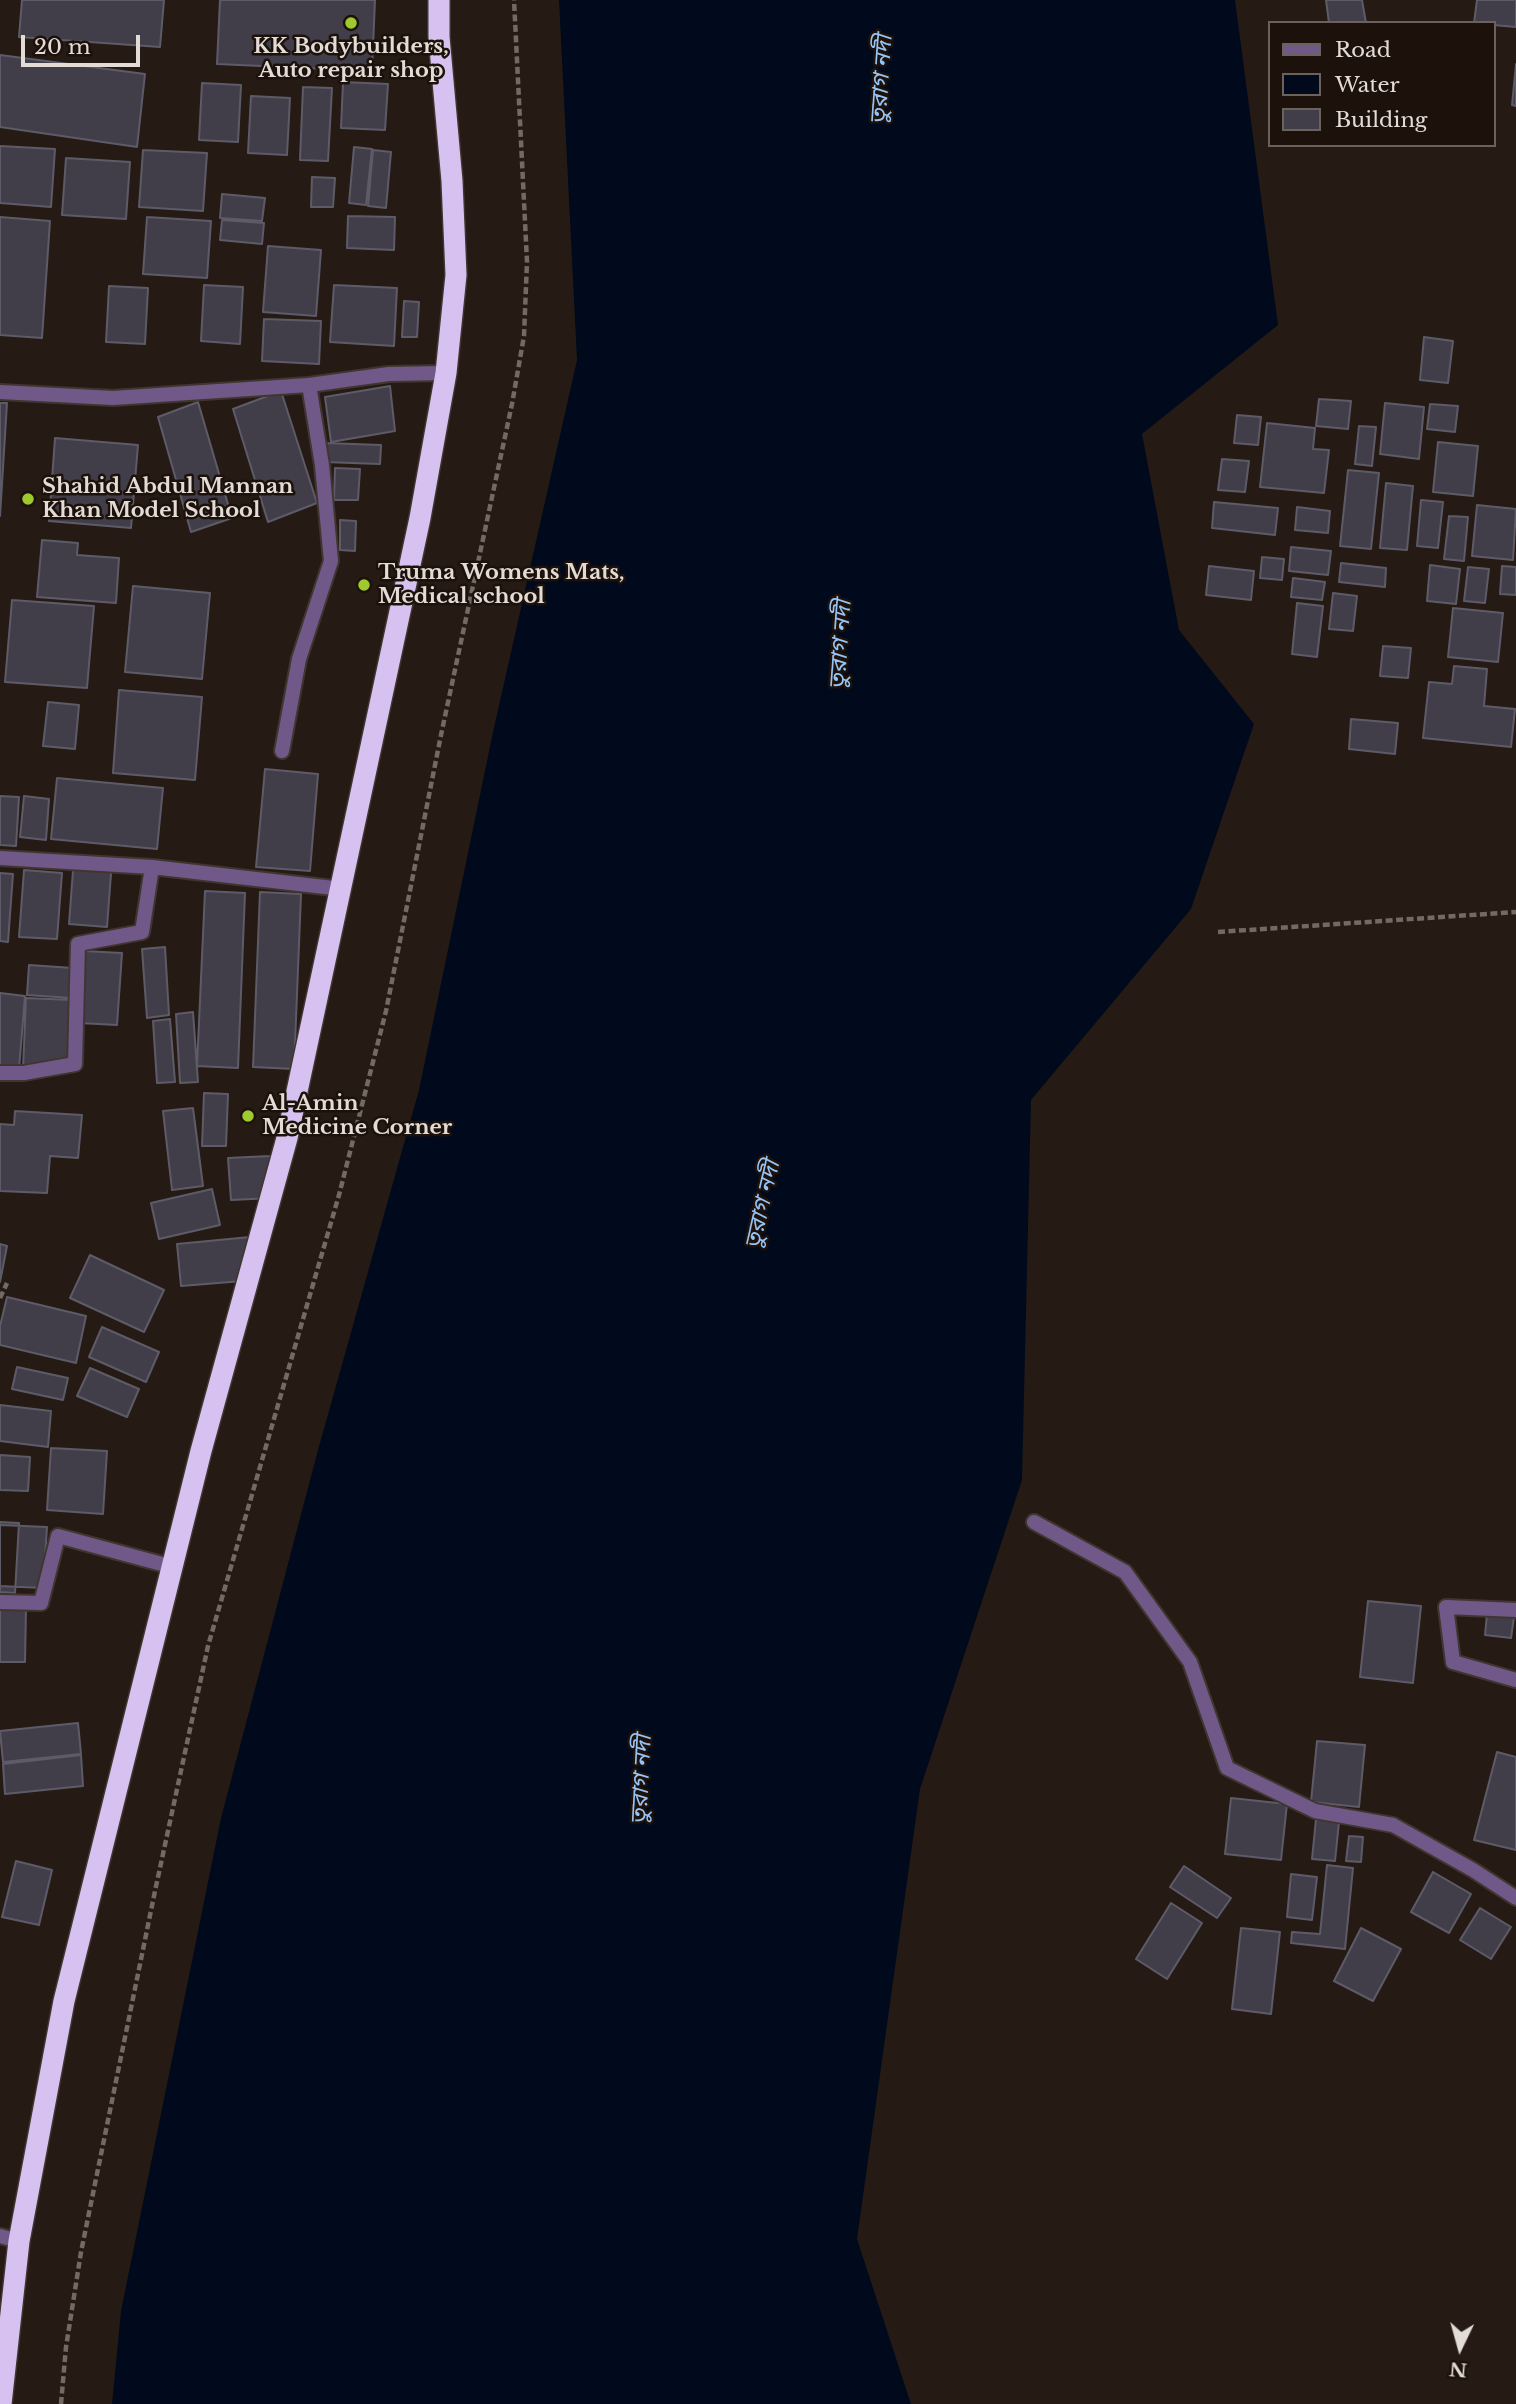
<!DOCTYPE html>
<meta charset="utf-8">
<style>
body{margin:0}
#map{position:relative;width:1516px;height:2404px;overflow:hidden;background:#251b14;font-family:"Libre Baskerville",serif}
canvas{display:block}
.legend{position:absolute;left:1268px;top:21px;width:228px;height:126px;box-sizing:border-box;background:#1c120b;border:2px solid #6c625c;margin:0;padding:9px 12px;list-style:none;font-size:21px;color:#e3dbd6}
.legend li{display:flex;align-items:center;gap:14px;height:35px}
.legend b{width:35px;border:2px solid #6c625c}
.north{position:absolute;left:1425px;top:2313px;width:70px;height:70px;-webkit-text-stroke:5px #1c120b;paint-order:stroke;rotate:185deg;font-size:19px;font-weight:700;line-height:28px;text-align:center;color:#e3dbd6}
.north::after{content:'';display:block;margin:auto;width:24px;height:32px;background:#e3dbd6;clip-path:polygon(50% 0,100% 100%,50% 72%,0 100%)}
.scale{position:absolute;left:21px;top:35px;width:119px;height:32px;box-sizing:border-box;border:4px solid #e3dbd6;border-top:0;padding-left:9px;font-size:21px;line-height:24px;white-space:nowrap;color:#e3dbd6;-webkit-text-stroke:5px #1c120b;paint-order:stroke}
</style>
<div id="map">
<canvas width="1516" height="2404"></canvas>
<ul class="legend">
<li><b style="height:9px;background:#705989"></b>Road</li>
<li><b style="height:19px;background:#000a1c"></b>Water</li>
<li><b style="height:19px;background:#413e4a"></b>Building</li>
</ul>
<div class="north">N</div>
<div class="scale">20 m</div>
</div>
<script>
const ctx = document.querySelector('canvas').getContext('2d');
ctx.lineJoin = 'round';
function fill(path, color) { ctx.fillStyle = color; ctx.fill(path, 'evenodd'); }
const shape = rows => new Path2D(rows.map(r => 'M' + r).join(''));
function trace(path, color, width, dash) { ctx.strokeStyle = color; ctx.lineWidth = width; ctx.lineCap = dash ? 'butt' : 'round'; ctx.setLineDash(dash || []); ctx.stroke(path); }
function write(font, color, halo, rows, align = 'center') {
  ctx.font = font + ' "Libre Baskerville","Noto Sans Bengali",serif'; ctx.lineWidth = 5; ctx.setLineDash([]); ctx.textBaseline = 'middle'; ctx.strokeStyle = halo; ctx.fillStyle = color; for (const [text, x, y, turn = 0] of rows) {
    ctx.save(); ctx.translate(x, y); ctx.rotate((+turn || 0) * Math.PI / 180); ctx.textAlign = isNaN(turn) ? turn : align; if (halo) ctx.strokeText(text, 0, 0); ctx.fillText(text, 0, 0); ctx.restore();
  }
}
const water = shape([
 [559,0,1235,0,1278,325,1142,434,1179,630,1254,724,1191,909,1031,1100,1022,1480,920,1789,857,2239,911,2404,112,2404,121,2311,221,1818,318,1450,419,1090,493,732,577,360]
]);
const building = shape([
 [22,0,164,0,160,47,19,37,22,0],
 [220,0,375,0,372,71,217,64,220,0],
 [1326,0,1362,0,1366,23,1329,23,1326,0],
 [1477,0,1516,0,1516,27,1493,25,1493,23,1474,23,1477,0],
 [0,55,145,74,137,147,0,127,0,55],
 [1516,64,1516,106,1512,105,1516,64],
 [343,82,388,84,385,130,341,128,343,82],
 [202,83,241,85,238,142,199,140,202,83],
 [303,87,332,88,328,161,300,160,303,87],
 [251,96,290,98,287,155,248,153,251,96],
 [0,146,55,149,51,207,0,203,0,146],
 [354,147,372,149,366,205,349,203,354,147],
 [143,150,207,153,203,211,139,207,143,150],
 [373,150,391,152,386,208,368,206,373,150],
 [66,158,130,162,126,219,62,215,66,158],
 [312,177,335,178,333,207,311,207,312,177],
 [222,194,265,198,262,221,220,218,222,194],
 [348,216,395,217,394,250,347,248,348,216],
 [0,217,50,221,42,338,0,335,0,217],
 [147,217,211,221,207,278,143,274,147,217],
 [222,220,264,223,262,244,220,240,222,220],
 [268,246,321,250,316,316,263,312,268,246],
 [204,285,243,287,240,344,201,341,204,285],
 [334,285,397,288,394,346,330,342,334,285],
 [109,286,148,288,145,344,106,342,109,286],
 [404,301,419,302,417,337,402,337,404,301],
 [264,319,321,321,319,364,262,361,264,319],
 [1424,337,1453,341,1448,383,1420,380,1424,337],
 [390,386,395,431,331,442,325,397,390,386],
 [281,391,317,503,268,522,233,409,281,391],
 [1319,399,1351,401,1348,429,1316,426,1319,399],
 [198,402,232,518,191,532,158,417,198,402],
 [0,403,7,403,0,516,0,403],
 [1385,403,1424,407,1419,459,1380,454,1385,403],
 [1430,404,1458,406,1455,432,1427,429,1430,404],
 [1237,415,1261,417,1258,445,1234,443,1237,415],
 [1267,423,1315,428,1313,449,1329,450,1324,493,1260,487,1267,423],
 [1359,426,1376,427,1372,466,1355,464,1359,426],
 [55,438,138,445,131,528,49,521,55,438],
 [1438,442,1478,446,1473,496,1433,492,1438,442],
 [325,443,381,445,380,464,324,462,325,443],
 [1222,459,1249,461,1245,492,1218,490,1222,459],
 [335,468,360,469,358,500,334,500,335,468],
 [1348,470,1379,473,1371,549,1340,546,1348,470],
 [1386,483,1413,486,1407,550,1380,548,1386,483],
 [1421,500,1443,502,1438,548,1417,546,1421,500],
 [1214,502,1278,508,1275,535,1212,528,1214,502],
 [1477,505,1516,509,1513,560,1472,556,1477,505],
 [1297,507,1330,511,1328,533,1295,530,1297,507],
 [1449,516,1468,517,1464,561,1444,559,1449,516],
 [340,520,356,521,355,551,340,550,340,520],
 [42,540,78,543,77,555,119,558,116,603,37,597,42,540],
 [1291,547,1331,551,1328,575,1289,571,1291,547],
 [1262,557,1284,559,1282,580,1260,578,1262,557],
 [1341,563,1386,568,1385,587,1339,582,1341,563],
 [1430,565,1460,569,1456,604,1427,601,1430,565],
 [1209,566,1254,571,1251,600,1206,595,1209,566],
 [1502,566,1516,567,1516,595,1500,594,1502,566],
 [1468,567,1489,569,1485,603,1464,601,1468,567],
 [1293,578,1325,582,1322,600,1291,597,1293,578],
 [133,586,210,593,202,679,125,672,133,586],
 [1333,593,1357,596,1353,631,1329,629,1333,593],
 [12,600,94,606,87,688,5,682,12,600],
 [1297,603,1323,606,1317,657,1292,654,1297,603],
 [1453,608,1503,613,1498,662,1448,657,1453,608],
 [1383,646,1411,648,1408,678,1380,676,1383,646],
 [1454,666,1487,669,1484,706,1515,709,1511,747,1423,738,1429,682,1452,684,1454,666],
 [119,690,202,697,195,780,113,773,119,690],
 [48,702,79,705,75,749,43,746,48,702],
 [1351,719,1398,723,1395,754,1349,749,1351,719],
 [265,769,318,774,310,871,256,867,265,769],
 [57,778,163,788,157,849,51,839,57,778],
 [0,796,19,797,16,846,0,845,0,796],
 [24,796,49,799,46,840,20,837,24,796],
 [74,857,112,860,107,927,69,924,74,857],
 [24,870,62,873,57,939,19,937,24,870],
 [0,873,13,874,8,942,0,941,0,873],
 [205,891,245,893,238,1068,197,1066,205,891],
 [260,892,301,894,294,1069,253,1067,260,892],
 [165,947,169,1015,147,1018,142,949,165,947],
 [84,951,122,953,117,1025,79,1023,84,951],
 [29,965,73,968,71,998,27,995,29,965],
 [0,993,25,996,19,1069,0,1068,0,993],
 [26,998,72,1000,69,1061,23,1069,26,998],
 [193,1012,198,1082,180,1083,176,1014,193,1012],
 [170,1019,175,1082,157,1083,153,1021,170,1019],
 [204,1093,228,1094,226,1146,202,1146,204,1093],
 [193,1108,203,1186,172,1190,163,1111,193,1108],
 [15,1111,82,1115,78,1158,50,1156,47,1193,0,1191,0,1124,14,1125,15,1111],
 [270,1156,273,1198,231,1200,228,1158,270,1156],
 [212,1189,220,1225,159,1239,151,1203,212,1189],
 [250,1237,255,1280,181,1286,177,1244,250,1237],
 [0,1244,7,1246,0,1282,0,1244],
 [90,1255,164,1290,144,1332,70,1298,90,1255],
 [7,1297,86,1316,76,1363,0,1345,0,1326,7,1297],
 [102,1327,159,1352,146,1382,89,1357,102,1327],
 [17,1367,68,1378,63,1400,12,1389,17,1367],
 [90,1368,139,1389,127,1417,77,1396,90,1368],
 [0,1405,51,1411,48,1447,0,1441,0,1405],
 [51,1448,107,1451,103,1514,47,1510,51,1448],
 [0,1455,30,1457,28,1491,0,1490,0,1455],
 [0,1522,19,1523,15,1593,0,1592,0,1522],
 [0,1525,47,1527,43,1588,0,1586,0,1525],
 [1368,1601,1421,1606,1413,1683,1360,1677,1368,1601],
 [0,1606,26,1607,25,1662,0,1662,0,1606],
 [1487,1614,1514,1617,1511,1638,1485,1635,1487,1614],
 [78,1723,81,1754,3,1762,0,1731,78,1723],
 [1317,1741,1365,1745,1359,1807,1311,1802,1317,1741],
 [1497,1752,1516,1757,1516,1850,1474,1840,1497,1752],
 [81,1755,83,1786,5,1794,3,1764,81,1755],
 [1231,1798,1287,1804,1281,1860,1225,1854,1231,1798],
 [1316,1819,1339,1822,1335,1861,1312,1859,1316,1819],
 [1349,1836,1363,1837,1361,1862,1346,1861,1349,1836],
 [16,1861,52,1870,39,1925,2,1917,16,1861],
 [1327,1865,1353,1868,1345,1949,1291,1943,1292,1932,1320,1934,1327,1865],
 [1184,1866,1231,1898,1217,1918,1170,1887,1184,1866],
 [1433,1872,1471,1894,1449,1933,1411,1912,1433,1872],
 [1291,1874,1317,1877,1312,1920,1287,1917,1291,1874],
 [1171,1903,1202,1923,1167,1979,1136,1959,1171,1903],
 [1480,1908,1511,1927,1491,1959,1460,1940,1480,1908],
 [1241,1928,1280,1932,1271,2014,1232,2009,1241,1928],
 [1361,1928,1401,1949,1373,2001,1334,1981,1361,1928]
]);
const path = shape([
 [1218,932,1516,912],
 [0,1298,7,1283],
 [61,2404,66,2347,81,2252,155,1891,208,1646,339,1195,386,1011,441,735,512,404,524,336,527,262,514,0]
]);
const lane = shape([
 [282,751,299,659,331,561,322,465,309,385]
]);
const street = shape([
 [0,392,113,398,309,385,389,374,446,373],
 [0,858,152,867,342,889],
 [0,1073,24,1073,75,1064,78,944,142,932,152,867],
 [1034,1522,1125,1572,1190,1662,1227,1768,1315,1811,1393,1825,1473,1870,1516,1898],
 [0,1602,41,1603,58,1536,173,1567],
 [1516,1610,1446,1607,1453,1662,1516,1680],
 [0,2236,19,2241]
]);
const highway = shape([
 [1,2404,19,2241,64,2001,201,1451,287,1138,420,518,446,373,456,275,452,181,439,37,439,0]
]);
const markers = [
 [351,23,7,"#9eca2f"],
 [28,499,7,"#9eca2f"],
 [364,585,7,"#9eca2f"],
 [248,1116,7,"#9eca2f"]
];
const poiNames = [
 ["KK Bodybuilders,",351,47,"center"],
 ["Auto repair shop",351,71,"center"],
 ["Shahid Abdul Mannan",42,487],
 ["Khan Model School",42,511],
 ["Truma Womens Mats,",378,573],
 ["Medical school",378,597],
 ["Al-Amin",262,1104],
 ["Medicine Corner",262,1128]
];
const waterNames = [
 ["তুরাগ নদী",882,80,-86],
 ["তুরাগ নদী",841,645,-86],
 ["তুরাগ নদী",763,1205,-77],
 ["তুরাগ নদী",642,1780,-87]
];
fill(water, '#000a1c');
fill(building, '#413e4a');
trace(building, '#5e5b69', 2);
trace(lane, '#40362f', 18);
trace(street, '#40362f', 18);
trace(highway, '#40362f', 24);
trace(path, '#736a64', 4.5, [7, 3.5]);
trace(lane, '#705989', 14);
trace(street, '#705989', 14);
trace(highway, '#d6c1f1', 21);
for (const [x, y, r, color] of markers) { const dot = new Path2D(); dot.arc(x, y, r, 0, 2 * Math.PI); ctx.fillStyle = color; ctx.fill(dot); trace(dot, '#1c120b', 2.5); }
write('bold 21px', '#e3dbd6', '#1c120b', poiNames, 'left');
write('italic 23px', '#97c4f7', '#1c120b', waterNames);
</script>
